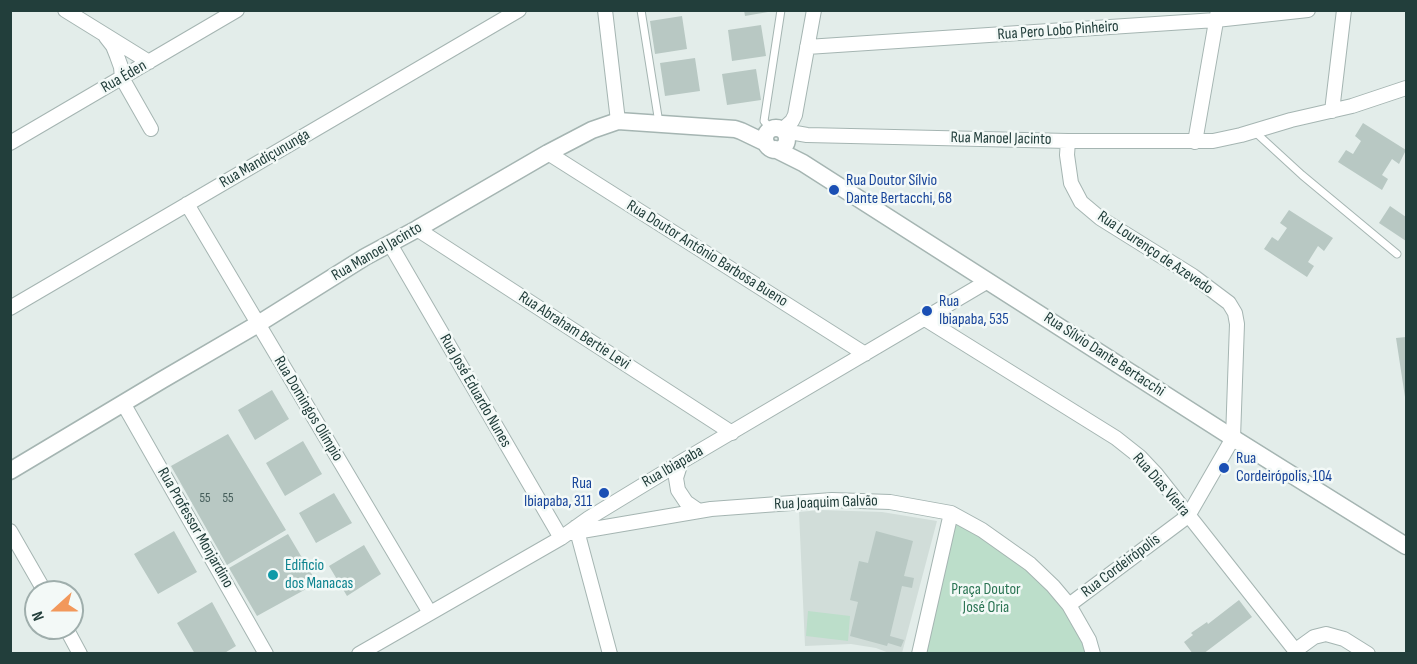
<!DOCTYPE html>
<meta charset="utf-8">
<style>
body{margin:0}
#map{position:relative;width:1417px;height:664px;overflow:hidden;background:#e3edea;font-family:"Sofia Sans Condensed",sans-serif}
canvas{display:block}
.frame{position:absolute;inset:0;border:12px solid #223e3b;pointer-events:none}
.north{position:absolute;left:24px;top:580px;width:60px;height:60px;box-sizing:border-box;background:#f3f9f7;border:2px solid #9faeac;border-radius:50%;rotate:249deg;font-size:16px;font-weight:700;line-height:24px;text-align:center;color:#223e3b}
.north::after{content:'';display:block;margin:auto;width:21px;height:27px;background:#f2985b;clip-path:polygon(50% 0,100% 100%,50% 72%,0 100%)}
</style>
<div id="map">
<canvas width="1417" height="664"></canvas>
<div class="frame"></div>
<div class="north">N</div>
</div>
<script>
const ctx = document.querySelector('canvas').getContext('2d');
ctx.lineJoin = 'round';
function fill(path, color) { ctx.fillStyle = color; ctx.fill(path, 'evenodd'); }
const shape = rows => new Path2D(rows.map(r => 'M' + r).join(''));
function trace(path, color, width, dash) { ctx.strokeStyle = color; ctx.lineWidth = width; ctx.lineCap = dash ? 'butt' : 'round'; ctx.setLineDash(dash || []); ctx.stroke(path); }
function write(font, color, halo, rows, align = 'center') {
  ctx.font = font + ' "Sofia Sans Condensed",sans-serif'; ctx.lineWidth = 5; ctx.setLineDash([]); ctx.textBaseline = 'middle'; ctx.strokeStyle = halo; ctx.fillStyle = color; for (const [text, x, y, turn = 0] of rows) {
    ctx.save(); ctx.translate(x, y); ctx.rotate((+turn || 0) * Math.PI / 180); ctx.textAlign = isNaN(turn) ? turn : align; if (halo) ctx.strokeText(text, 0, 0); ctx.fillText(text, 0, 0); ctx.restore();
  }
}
const built = shape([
 [820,510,882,512,937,521,902,653,889,653,876,648,851,644,805,646,799,512]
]);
const green = shape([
 [950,514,986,533,1068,605,1092,654,919,654],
 [808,611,850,616,848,641,806,636]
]);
const building = shape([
 [744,10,768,10,768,12,745,16],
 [682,16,687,49,655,54,650,21],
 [761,25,766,56,732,61,728,30],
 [695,58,700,91,665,96,660,63],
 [756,69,761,100,727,105,722,74],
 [1363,123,1406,150,1399,164,1392,159,1382,175,1388,179,1382,190,1338,162,1346,150,1353,154,1361,141,1355,136],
 [1390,206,1406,217,1406,241,1379,223],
 [1289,210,1333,238,1324,251,1318,246,1308,262,1314,266,1307,277,1264,249,1272,237,1278,241,1287,228,1280,223],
 [1406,337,1406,396,1405,397,1396,338],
 [272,390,289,419,255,440,238,410],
 [228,434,286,530,227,565,171,466],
 [303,441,322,474,285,496,266,463],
 [334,493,352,523,316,543,299,513],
 [174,531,197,572,158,594,134,554],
 [876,531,913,541,904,576,914,578,912,588,902,586,890,636,904,640,901,647,888,643,887,646,850,636,858,602,850,600,859,561,868,563],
 [288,534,317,583,257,616,229,568],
 [364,545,381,574,347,596,329,566],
 [1239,600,1252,617,1203,654,1193,654,1184,642,1193,635,1191,633,1207,622,1208,624],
 [212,602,236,646,223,654,195,654,177,623]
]);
const service = shape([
 [641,10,659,123],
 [771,129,764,121,781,10],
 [1254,131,1302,175,1397,254]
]);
const minor = shape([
 [65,10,149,62],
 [605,10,618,121],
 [106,37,113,46,117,56,121,67,122,78,151,129],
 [807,47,1216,20,1308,10],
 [1332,111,1344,10],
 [782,130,792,121,795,115,814,10],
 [784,131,807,135,1068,141,1213,141,1241,135,1291,120,1352,106,1406,88],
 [1068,141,1067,155,1071,183,1081,202,1100,218,1193,276,1229,303,1235,313,1237,324,1233,438,1188,516,1069,605],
 [1195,142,1218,10],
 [10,143,237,10],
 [548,153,865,354],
 [187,204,430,613],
 [417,229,732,433],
 [390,244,561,538],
 [10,308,519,10],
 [925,319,1116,438,1140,457,1156,474,1298,654],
 [123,403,266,654],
 [681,462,676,478,678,490,686,502,699,511],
 [576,527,610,654],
 [10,531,45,592],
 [570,533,711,509,832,500,890,502,951,513,982,530,1030,564,1053,586,1069,605,1089,640,1093,654],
 [66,628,80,654],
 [1296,650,1314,637,1326,634,1344,639,1368,654],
 [359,654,561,538,589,518,681,462,988,281],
 [919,654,951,513]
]);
const tertiary = shape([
 '765 139a11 11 0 1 1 22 0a11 11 0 1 1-22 0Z',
 [775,149,803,163,1233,438,1406,546],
 [10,471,162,380,258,324,365,257,417,229,548,153,592,130,618,121,735,129,741,131,766,143]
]);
const markers = [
 [834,190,6,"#1a4fb4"],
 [927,311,6,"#1a4fb4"],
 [1224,468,6,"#1a4fb4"],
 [604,493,6,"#1a4fb4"],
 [273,575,6,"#0f9aa8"]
];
const numberNames = [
 ["55",205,498],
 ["55",228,498]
];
const streetNames = [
 ["Rua Pero Lobo Pinheiro",1058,31,-4],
 ["Rua Éden",124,77,-30],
 ["Rua Manoel Jacinto",1001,139,1],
 ["Rua Mandiçununga",265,159,-30],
 ["Rua Manoel Jacinto",377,252,-30],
 ["Rua Lourenço de Azevedo",1155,253,34],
 ["Rua Doutor Antônio Barbosa Bueno",707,254,32],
 ["Rua Abraham Bertie Levi",574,331,33],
 ["Rua Sílvio Dante Bertacchi",1104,355,33],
 ["Rua José Eduardo Nunes",475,391,60],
 ["Rua Domingos Olímpio",308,409,59],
 ["Rua Ibiapaba",673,467,-30],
 ["Rua Dias Vieira",1161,485,49],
 ["Rua Joaquim Galvão",826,503,-2],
 ["Rua Professor Monjardino",195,528,60],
 ["Rua Cordeirópolis",1121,566,-37]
];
const transitNames = [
 ["Rua Doutor Sílvio",846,181],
 ["Dante Bertacchi, 68",846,199],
 ["Rua",939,302],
 ["Ibiapaba, 535",939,320],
 ["Rua",1236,459],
 ["Cordeirópolis, 104",1236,477],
 ["Rua",592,484,"right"],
 ["Ibiapaba, 311",592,502,"right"]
];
const cultureNames = [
 ["Edificio",285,566],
 ["dos Manacas",285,584]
];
const parkNames = [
 ["Praça Doutor",986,590],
 ["José Oria",986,608]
];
fill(built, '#d1ddd9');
fill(green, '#bcdeca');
fill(building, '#b8c8c3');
trace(service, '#a5b5b2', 9);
trace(minor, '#a5b5b2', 16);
trace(tertiary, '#a5b5b2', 19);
trace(service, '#fff', 7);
trace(minor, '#fff', 14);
trace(tertiary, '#fff', 16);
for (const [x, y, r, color] of markers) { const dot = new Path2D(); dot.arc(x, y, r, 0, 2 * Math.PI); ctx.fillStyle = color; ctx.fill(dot); trace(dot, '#f3f9f7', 2); }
write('14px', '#48605d', null, numberNames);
write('16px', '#223e3b', '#f3f9f7', streetNames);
write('16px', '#164399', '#f3f9f7', transitNames, 'left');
write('16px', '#0d838f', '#f3f9f7', cultureNames, 'left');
write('16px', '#2c7554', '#f3f9f7', parkNames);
</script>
